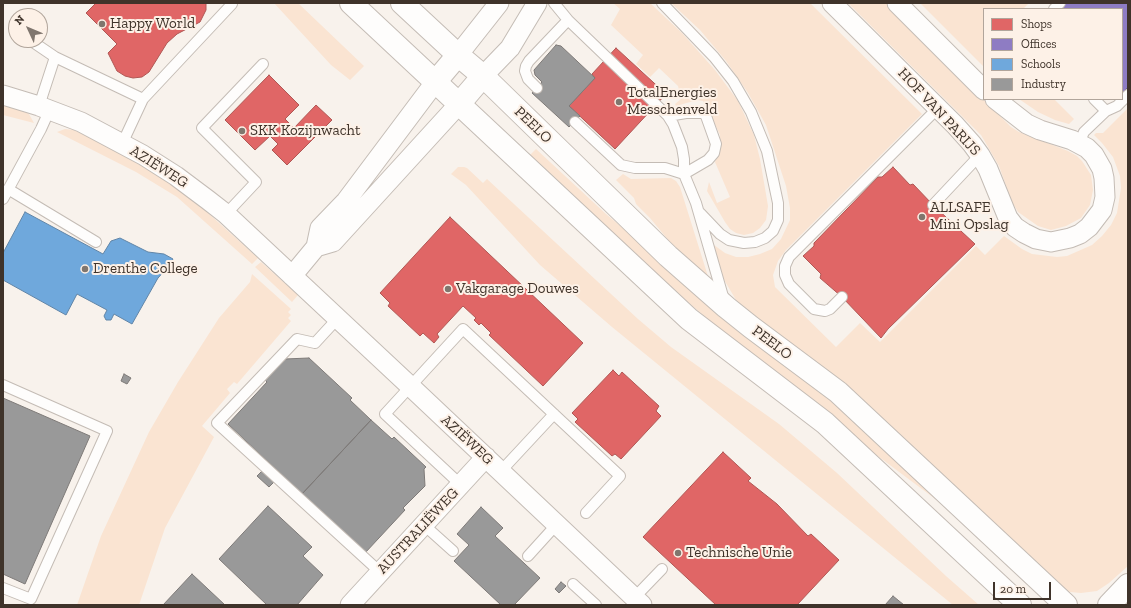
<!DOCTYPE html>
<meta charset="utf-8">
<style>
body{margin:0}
#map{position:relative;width:1131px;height:608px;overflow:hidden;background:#f8f2ec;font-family:"Zilla Slab",serif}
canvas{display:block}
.frame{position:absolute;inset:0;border:4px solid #3f332a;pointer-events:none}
.legend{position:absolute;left:983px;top:8px;width:140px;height:92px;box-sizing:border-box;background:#fdf1e7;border:1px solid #b1a59b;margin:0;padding:5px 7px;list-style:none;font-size:12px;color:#3f332a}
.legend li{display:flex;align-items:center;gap:8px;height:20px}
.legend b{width:20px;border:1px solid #b1a59b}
.north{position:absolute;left:8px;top:8px;width:40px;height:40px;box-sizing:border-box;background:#fdf1e7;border:1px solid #b1a59b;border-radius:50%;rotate:314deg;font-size:11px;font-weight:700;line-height:16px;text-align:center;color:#3f332a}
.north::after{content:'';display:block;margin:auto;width:14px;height:18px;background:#80766e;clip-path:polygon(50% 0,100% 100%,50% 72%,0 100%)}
.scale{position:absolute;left:993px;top:582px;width:58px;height:18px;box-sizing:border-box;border:2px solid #3f332a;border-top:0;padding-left:5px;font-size:12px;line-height:14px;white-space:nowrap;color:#3f332a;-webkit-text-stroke:3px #fdf1e7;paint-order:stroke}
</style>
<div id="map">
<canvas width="1131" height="608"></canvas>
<div class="frame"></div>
<ul class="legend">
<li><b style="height:11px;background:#e06666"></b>Shops</li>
<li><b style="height:11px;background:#8e7cc3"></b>Offices</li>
<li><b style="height:11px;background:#6fa8dc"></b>Schools</li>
<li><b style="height:11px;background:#999"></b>Industry</li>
</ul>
<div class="north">N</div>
<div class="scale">20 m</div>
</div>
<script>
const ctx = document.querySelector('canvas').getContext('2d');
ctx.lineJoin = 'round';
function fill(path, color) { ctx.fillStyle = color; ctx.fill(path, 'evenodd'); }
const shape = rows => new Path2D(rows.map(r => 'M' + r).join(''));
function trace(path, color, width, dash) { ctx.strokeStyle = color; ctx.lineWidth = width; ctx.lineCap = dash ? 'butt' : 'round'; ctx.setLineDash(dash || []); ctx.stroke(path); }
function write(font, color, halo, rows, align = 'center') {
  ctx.font = font + ' "Zilla Slab",serif'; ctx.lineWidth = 4; ctx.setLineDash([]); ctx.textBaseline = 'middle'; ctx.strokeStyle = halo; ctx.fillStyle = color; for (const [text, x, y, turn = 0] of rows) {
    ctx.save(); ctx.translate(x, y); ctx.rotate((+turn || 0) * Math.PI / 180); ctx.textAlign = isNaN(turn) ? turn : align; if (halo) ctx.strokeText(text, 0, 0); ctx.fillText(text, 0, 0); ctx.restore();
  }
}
const green = shape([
 [274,3,298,3,364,66,350,80,331,65],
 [613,3,650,3,682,33,715,70,738,101,754,135,760,159,768,206,766,220,760,228,753,233,744,235,736,233,730,229,725,222,707,191,709,182,717,203,730,197,715,162,720,144,720,135,705,104,703,101,697,100,676,106,675,104,681,99,678,86,659,68,650,77,636,64,643,55,611,25,620,9],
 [671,3,810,3,922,114,786,250,778,261,773,275,775,287,836,347,860,323,880,342,976,246,985,255,1004,236,1022,249,1032,254,1057,257,1067,256,1092,245,1102,236,1111,225,1117,213,1121,188,1120,176,1113,157,1102,143,1094,135,1096,133,1103,133,1128,108,1128,566,1109,583,1097,591,1081,593,1070,592,1058,587,750,318,736,300,723,278,712,246,714,245,725,253,736,257,748,257,760,254,772,249,781,239,790,220,790,208,786,186,766,125,748,93,726,61,700,30],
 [848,3,887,3,1011,127,1019,132,1068,151,1077,156,1082,161,1091,175,1093,190,1090,205,1081,218,1066,226,1051,230,1038,226,1018,212,1012,202,999,166,981,135],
 [920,3,1029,3,1023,9,984,9,984,67],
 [1019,99,1054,99,1074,119,1069,124,1055,120,1038,112],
 [3,105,26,112,29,114,34,123,3,115],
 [65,129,74,130,104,144,142,166,178,189,208,213,258,258,252,264,177,197,136,172,57,132],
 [536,149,606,214,660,259,812,379,1025,581,942,504,871,451,820,405,721,331,688,302,528,157],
 [458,167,464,167,467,168,483,183,487,179,638,319,671,347,779,424,837,473,946,576,979,605,953,605,612,327,540,265,466,185,451,174],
 [623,174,631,179,671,178,676,181,680,187,711,286,689,265,650,218,636,204,634,198,616,180],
 [261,262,298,295,292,302,255,267],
 [252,274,291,309,288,312,291,315,288,318,291,321,237,384,234,382,227,389,230,393,202,426,214,437,165,528,139,605,77,605,101,536,149,432,178,382,219,318,250,282]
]);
const shops = shape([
 [96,3,206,3,206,10,200,22,177,34,167,43,149,72,142,77,133,78,125,76,117,71,108,53,117,44,86,13,96,3],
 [616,48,666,94,615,149,569,106,595,78,592,74,616,48],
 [269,75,299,105,285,119,294,128,316,105,332,120,287,165,272,150,278,144,270,136,255,150,225,120,269,75],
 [893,167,910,185,913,184,933,205,975,244,888,329,881,338,842,297,820,278,821,274,803,256,814,246,814,243,878,177,882,177,893,167],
 [450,217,583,343,543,386,489,335,491,333,481,323,479,325,474,320,476,318,463,306,437,334,439,337,434,343,423,333,420,336,388,306,390,303,380,293,450,217],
 [613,370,619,376,622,372,659,406,656,411,661,416,621,459,615,454,612,456,575,422,578,419,572,413,613,370],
 [723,452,751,478,748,481,777,504,808,536,811,534,839,560,797,605,716,605,643,537,723,452]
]);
const offices = shape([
 [1066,3,1128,3,1128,87,1122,93,1122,9,1060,9,1066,3]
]);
const schools = shape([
 [25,212,103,254,111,241,120,238,148,252,164,254,173,259,168,267,158,278,132,324,114,314,111,320,106,320,104,316,107,310,77,294,66,315,3,280,3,253,25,212]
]);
const industry = shape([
 [556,45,561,46,595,78,569,106,580,116,569,127,532,93,542,82,535,75,534,70,556,45],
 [309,358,352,398,350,400,371,420,302,494,228,424,267,382,265,380,285,359,309,358],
 [124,374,131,378,127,384,121,381,124,374],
 [3,398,90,436,25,584,3,574,3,398],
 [371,420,392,439,394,437,426,467,424,469,425,486,403,508,405,510,365,553,302,494,371,420],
 [262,471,274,482,269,487,257,476,262,471],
 [268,506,312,547,303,556,323,575,297,605,267,605,219,559,268,506],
 [481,507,503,528,495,536,540,578,514,605,501,605,454,561,469,545,457,534,481,507],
 [192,574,225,605,163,605,192,574],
 [561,582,566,586,559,593,555,589,561,582],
 [893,596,904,605,885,605,893,596]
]);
const lane = shape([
 [554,3,568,20,668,116,673,124,682,147,684,159,684,174,696,203,724,300],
 [662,3,714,57,733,81,751,112,767,151,778,203,778,220,773,231,765,238,755,242,744,243,729,240,720,234,700,213],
 [1054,9,1060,3],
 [30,40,55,57,143,99,232,4,231,3],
 [537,88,528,79,525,71,526,66,529,61,568,20],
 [39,106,55,57],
 [1106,111,1117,106,1128,95],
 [575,122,621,165,635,168,665,168,684,174,708,160,714,153,716,144,706,116,703,113,686,113,668,116],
 [1079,143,1084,132,1106,111,1094,99],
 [122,144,143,99],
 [8,189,96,242],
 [3,199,41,129,50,109],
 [933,205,980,155],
 [226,214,256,182,202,128,263,64],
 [842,297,830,309,825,311,814,309,789,284,785,275,785,266,789,257,938,108],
 [338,318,315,343,297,339,217,423,380,572],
 [3,385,107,431,31,599,3,588],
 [501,471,554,414],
 [461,485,385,414,463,329,620,476,586,513],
 [424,525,453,551],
 [528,556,557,524],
 [573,584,596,605],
 [634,598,662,569]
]);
const street = shape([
 [832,3,955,125,972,144,980,155,988,169,1008,218,1015,227,1024,233,1036,239,1051,242,1070,238,1080,234,1089,227,1102,210,1105,197,1104,178,1102,169,1094,155,1087,148,1072,140,1040,130,1027,124,995,99],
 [897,3,984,90],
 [458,55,499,3],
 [483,76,510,48,537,3],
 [3,95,39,106,81,122,143,155,176,176,208,200,226,214,410,386,642,605],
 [316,247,333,242,459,104],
 [292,276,316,247,320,228,346,201,436,81],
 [350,605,486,457]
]);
const secondary = shape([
 [436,81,458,55],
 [459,104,483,76]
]);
const primary = shape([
 [351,3,689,319,825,423,1020,605],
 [402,3,458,55,483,76,668,256,726,307,751,327,838,392,1066,605],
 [1109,605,1128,585]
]);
const markers = [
 [102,24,4,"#80766e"],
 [619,102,4,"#80766e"],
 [242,131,4,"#80766e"],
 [922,217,4,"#80766e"],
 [85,269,4,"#80766e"],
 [448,289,4,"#80766e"],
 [678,553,4,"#80766e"]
];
const poiNames = [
 ["Happy World",110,24],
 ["TotalEnergies",627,93],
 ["Messchenveld",627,110],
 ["SKK Kozijnwacht",250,131],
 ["ALLSAFE",930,208],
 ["Mini Opslag",930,225],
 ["Drenthe College",93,269],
 ["Vakgarage Douwes",456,289],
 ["Technische Unie",686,553]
];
const streetNames = [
 ["HOF VAN PARIJS",939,112,47],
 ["PEELO",533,125,44],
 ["AZIËWEG",159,167,32],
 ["PEELO",772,343,37],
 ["AZIËWEG",467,440,43],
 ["AUSTRALIËWEG",418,531,-47]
];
fill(green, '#fae4d2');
fill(shops, '#e06666');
trace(shops, '#b05754', 1);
fill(offices, '#8e7cc3');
trace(offices, '#766695', 1);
fill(schools, '#6fa8dc');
trace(schools, '#6185a7', 1);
fill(industry, '#999');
trace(industry, '#7e7a78', 1);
trace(lane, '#c4bcb5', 12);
trace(street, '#c4bcb5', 21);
trace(secondary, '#c4bcb5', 24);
trace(primary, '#c4bcb5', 24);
trace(lane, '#fefdfc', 10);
trace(street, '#fefdfc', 19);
trace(secondary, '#fefdfc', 22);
trace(primary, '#fefdfc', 22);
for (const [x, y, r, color] of markers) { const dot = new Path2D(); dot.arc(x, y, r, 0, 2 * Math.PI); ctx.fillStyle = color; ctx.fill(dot); trace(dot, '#fdf1e7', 1.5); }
write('15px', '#3f332a', '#fdf1e7', poiNames, 'left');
write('15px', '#3f332a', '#fdf1e7', streetNames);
</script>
